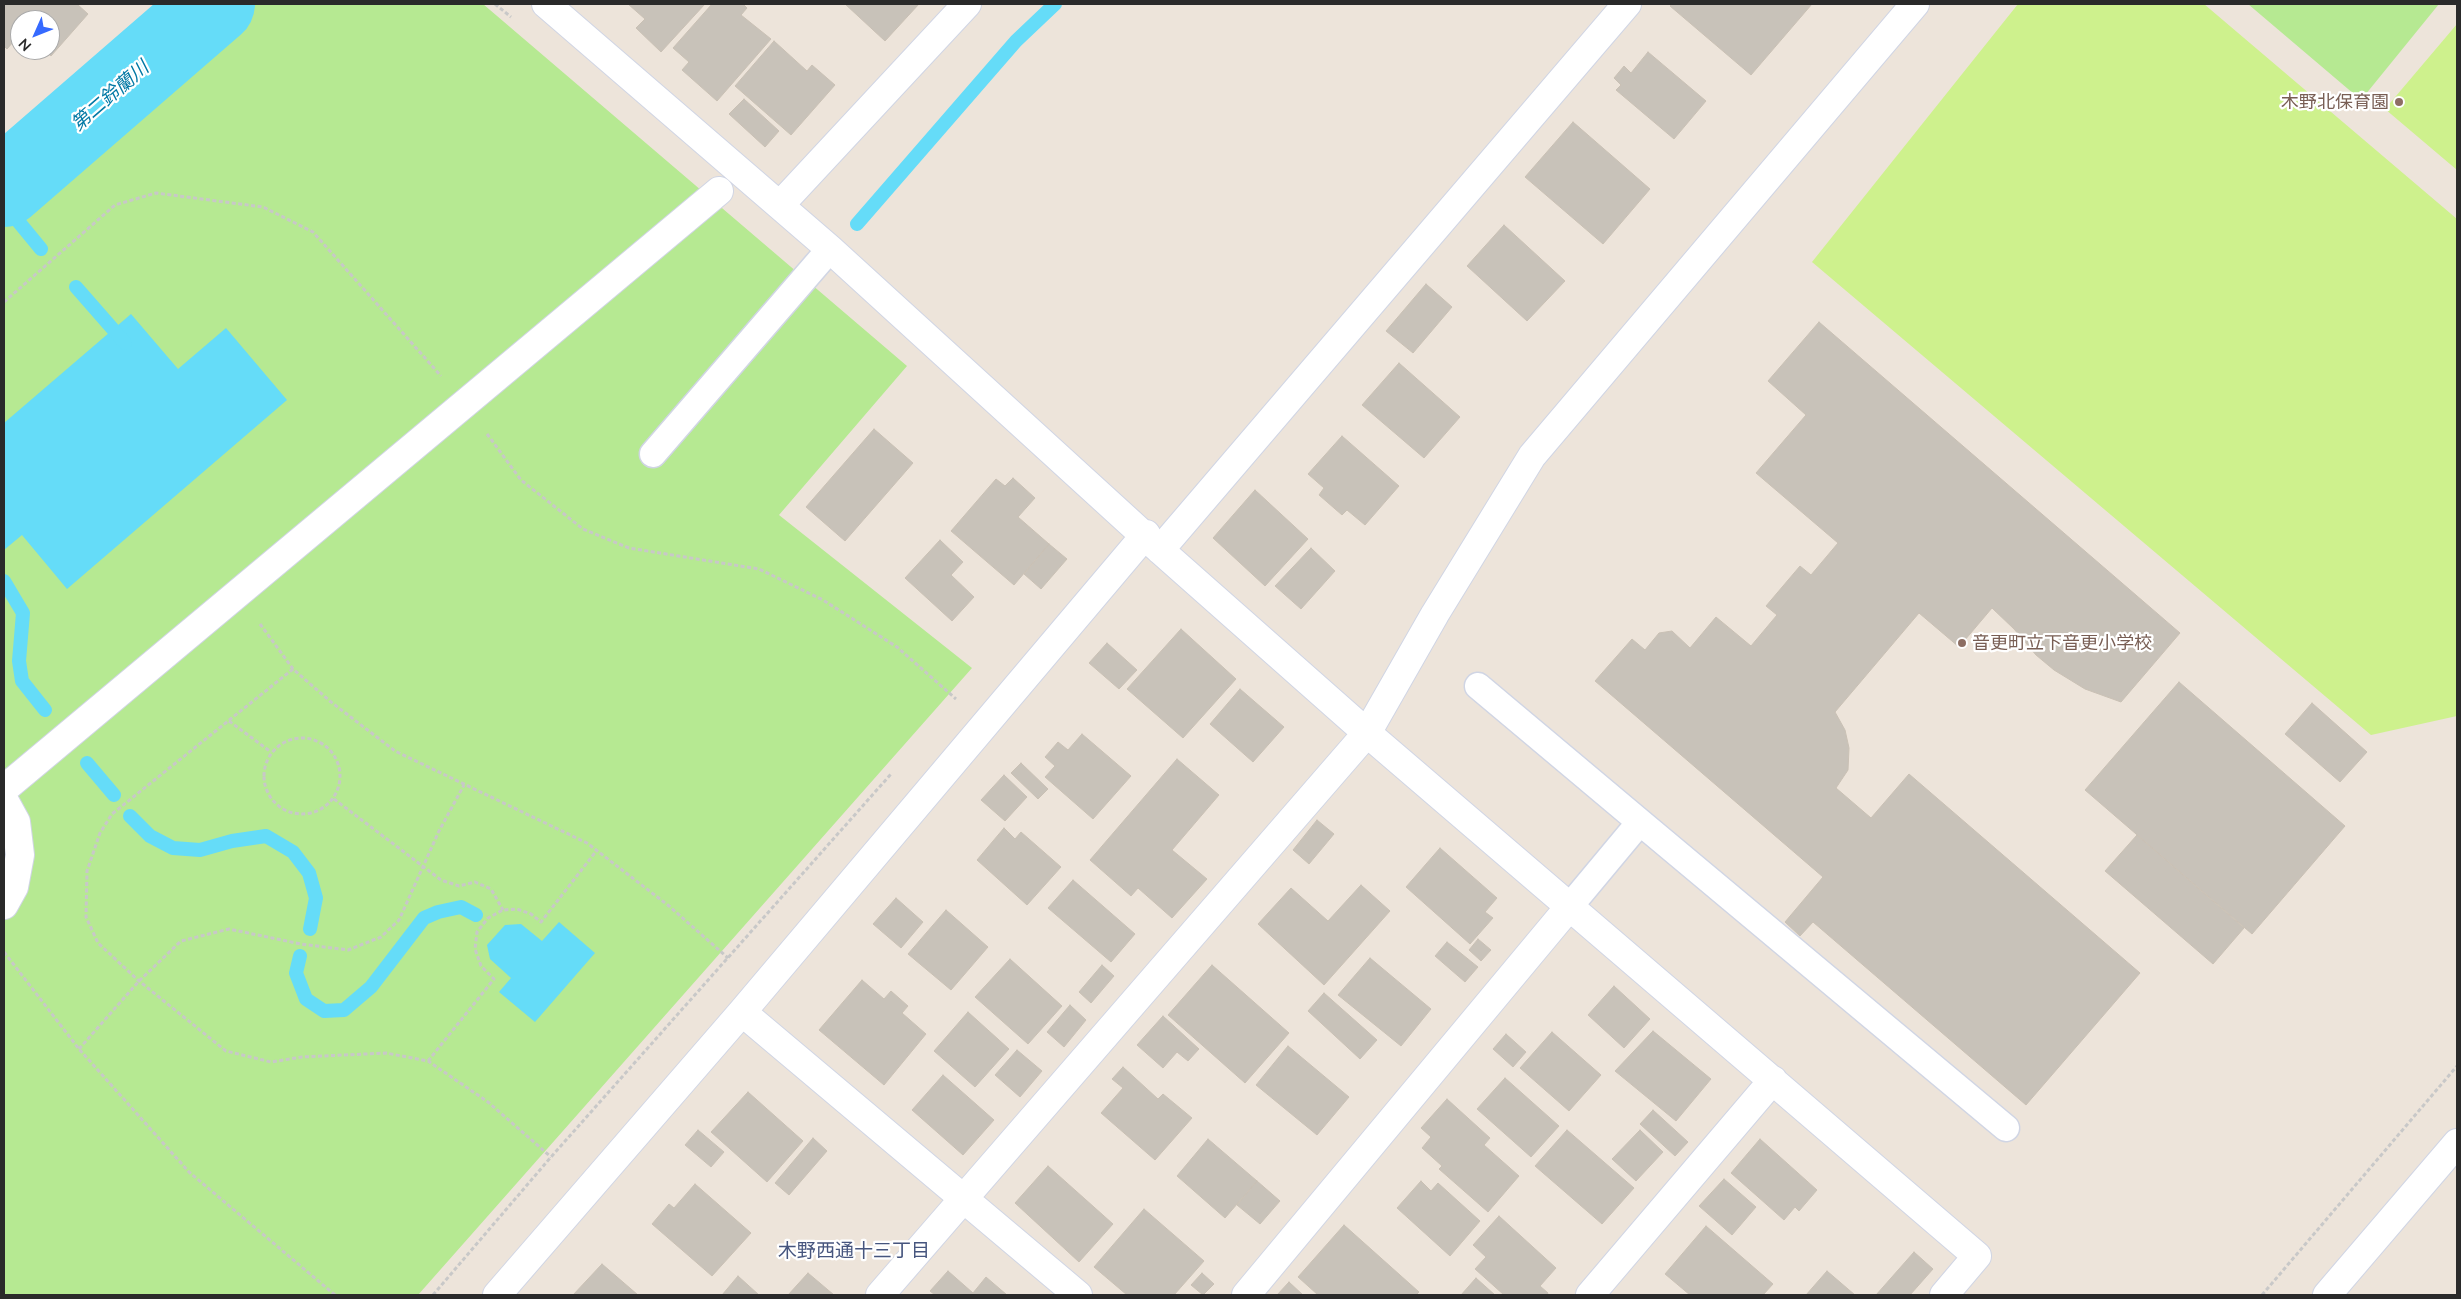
<!DOCTYPE html>
<meta charset="utf-8">
<style>
body{margin:0}
#map{position:relative;width:2461px;height:1299px;overflow:hidden;background:#ede4da;font-family:Lato,sans-serif}
canvas{display:block}
.frame{position:absolute;inset:0;border:5px solid #2a2a2a;pointer-events:none}
.north{position:absolute;left:10px;top:10px;width:50px;height:50px;box-sizing:border-box;background:#fff;border:1px solid #aaa;border-radius:50%;rotate:226deg;font-size:14px;font-weight:700;line-height:20px;text-align:center;color:#2a2a2a}
.north::after{content:'';display:block;margin:auto;width:18px;height:22px;background:#366aff;clip-path:polygon(50% 0,100% 100%,50% 72%,0 100%)}
</style>
<div id="map">
<canvas width="2461" height="1299"></canvas>
<div class="frame"></div>
<div class="north">N</div>
</div>
<script>
const ctx = document.querySelector('canvas').getContext('2d');
ctx.lineJoin = 'round';
function fill(path, color) { ctx.fillStyle = color; ctx.fill(path, 'evenodd'); }
const shape = rows => new Path2D(rows.map(r => 'M' + r).join(''));
function trace(path, color, width, dash) { ctx.strokeStyle = color; ctx.lineWidth = width; ctx.lineCap = dash ? 'butt' : 'round'; ctx.setLineDash(dash || []); ctx.stroke(path); }
function write(font, color, halo, rows, align = 'center') {
  ctx.font = font + ' Lato,"Noto Sans JP",sans-serif'; ctx.lineWidth = 4.5; ctx.setLineDash([]); ctx.textBaseline = 'middle'; ctx.strokeStyle = halo; ctx.fillStyle = color; for (const [text, x, y, turn = 0] of rows) {
    ctx.save(); ctx.translate(x, y); ctx.rotate((+turn || 0) * Math.PI / 180); ctx.textAlign = isNaN(turn) ? turn : align; if (halo) ctx.strokeText(text, 0, 0); ctx.fillText(text, 0, 0); ctx.restore();
  }
}
const green = shape([
 [253,4,483,4,907,366,779,515,972,668,418,1295,4,1295,4,221],
 [2248,4,2439,4,2361,100]
]);
const pitch = shape([
 [2018,4,2204,4,2457,219,2457,716,2371,735,1812,262],
 [2457,24,2457,170,2385,109]
]);
const water = shape([
 [131,314,178,369,226,328,287,400,67,589,22,535,4,550,4,423],
 [559,922,595,953,535,1022,499,992,511,978,490,959,487,945,505,925,521,924,542,941]
]);
const stream = shape([
 [4,204,41,249],
 [857,224,1016,41,1055,4],
 [76,287,125,343],
 [4,581,23,613,19,661,22,681,45,710],
 [87,763,114,795],
 [130,816,150,836,173,848,200,850,232,841,266,836,293,852,309,873,316,898,310,929],
 [300,956,296,973,306,999,324,1011,344,1010,371,987,424,918,438,912,461,907,476,915]
]);
const river = shape([
 [4,187,215,4]
]);
const building = shape([
 [4,4,77,4,88,14,51,56,44,50,50,50,50,20,20,20,20,34,7,49,4,46,4,4],
 [628,4,705,4,661,52,636,28,645,19,628,4],
 [712,4,743,4,747,8,741,15,771,39,717,101,682,70,689,62,673,48,712,4],
 [845,4,919,4,885,41,845,4],
 [1672,4,1812,4,1751,75,1670,6,1672,4],
 [774,41,807,71,812,65,835,85,791,135,735,86,774,41],
 [1648,52,1706,101,1674,139,1616,90,1621,85,1614,78,1624,66,1631,73,1648,52],
 [744,99,779,131,765,147,729,114,744,99],
 [1573,122,1650,189,1603,244,1525,177,1573,122],
 [1504,225,1565,281,1527,321,1467,266,1504,225],
 [1426,284,1452,307,1413,353,1386,331,1426,284],
 [1819,322,2180,633,2121,702,2085,689,2054,670,2036,655,2014,629,1992,608,1959,647,1919,613,1835,712,1845,730,1849,748,1848,770,1836,788,1871,818,1909,774,2140,973,2026,1105,1813,922,1800,936,1785,922,1823,877,1595,681,1632,639,1645,650,1659,633,1672,631,1690,648,1716,617,1751,646,1777,615,1766,606,1800,566,1811,575,1838,543,1756,473,1806,415,1768,381,1819,322],
 [1399,363,1460,417,1424,458,1362,405,1399,363],
 [874,429,913,463,845,541,806,507,874,429],
 [1342,436,1399,486,1365,525,1347,510,1342,515,1319,495,1324,488,1308,474,1342,436],
 [1013,478,1035,498,1018,517,1049,544,1014,585,951,531,996,479,1005,486,1013,478],
 [1255,490,1308,539,1265,586,1213,538,1255,490],
 [940,540,963,562,951,575,974,597,952,621,905,578,940,540],
 [1049,544,1067,559,1041,589,1024,574,1049,544],
 [1311,548,1335,571,1301,609,1275,586,1311,548],
 [1181,629,1236,679,1183,738,1127,689,1181,629],
 [1107,643,1137,670,1119,689,1089,663,1107,643],
 [2179,682,2345,826,2252,934,2085,790,2179,682],
 [1240,689,1284,727,1253,762,1210,724,1240,689],
 [2312,703,2367,752,2340,782,2285,734,2312,703],
 [1082,734,1131,776,1093,819,1045,777,1055,766,1045,757,1058,742,1068,750,1082,734],
 [1177,759,1219,795,1172,850,1207,879,1172,918,1138,888,1131,896,1090,860,1177,759],
 [1021,763,1048,789,1038,799,1011,773,1021,763],
 [1004,775,1027,797,1005,821,981,800,1004,775],
 [1317,820,1334,834,1309,864,1293,850,1317,820],
 [1004,828,1015,839,1021,832,1061,867,1027,905,977,860,1004,828],
 [2137,835,2244,928,2213,964,2105,871,2137,835],
 [1440,848,1497,898,1485,912,1493,918,1470,944,1406,887,1440,848],
 [1073,880,1135,934,1111,962,1048,908,1073,880],
 [1361,885,1390,911,1324,985,1258,924,1291,888,1328,921,1361,885],
 [896,898,923,922,901,948,873,924,896,898],
 [946,910,988,947,951,990,908,954,946,910],
 [1478,939,1491,950,1481,961,1469,950,1478,939],
 [1447,942,1478,967,1465,982,1435,956,1447,942],
 [1370,958,1431,1009,1401,1046,1338,995,1370,958],
 [1010,959,1062,1006,1028,1044,975,997,1010,959],
 [1102,965,1114,976,1091,1003,1079,992,1102,965],
 [1212,965,1289,1033,1245,1083,1168,1015,1212,965],
 [862,980,884,999,891,991,908,1006,902,1013,926,1034,884,1085,819,1030,862,980],
 [1614,986,1650,1019,1624,1048,1588,1015,1614,986],
 [1324,993,1377,1040,1360,1059,1308,1011,1324,993],
 [1070,1005,1086,1020,1064,1047,1047,1032,1070,1005],
 [968,1012,1009,1049,975,1087,934,1051,968,1012],
 [1163,1016,1199,1049,1188,1061,1177,1052,1163,1068,1137,1045,1163,1016],
 [1653,1031,1711,1079,1676,1121,1615,1071,1653,1031],
 [1552,1032,1601,1075,1569,1111,1520,1068,1552,1032],
 [1506,1034,1526,1052,1513,1067,1493,1049,1506,1034],
 [1288,1046,1349,1097,1317,1135,1256,1085,1288,1046],
 [1017,1050,1042,1071,1020,1097,995,1075,1017,1050],
 [1123,1067,1158,1099,1163,1094,1192,1118,1155,1160,1101,1113,1123,1088,1112,1079,1123,1067],
 [943,1075,994,1120,963,1155,912,1110,943,1075],
 [1505,1078,1559,1126,1531,1157,1477,1109,1505,1078],
 [748,1092,803,1141,767,1182,711,1132,748,1092],
 [1447,1099,1490,1138,1484,1145,1519,1176,1488,1212,1439,1169,1442,1166,1422,1148,1431,1137,1421,1128,1447,1099],
 [1653,1110,1688,1142,1675,1156,1640,1124,1653,1110],
 [698,1130,724,1152,711,1167,685,1145,698,1130],
 [1567,1130,1634,1188,1602,1224,1535,1166,1567,1130],
 [1640,1130,1663,1152,1636,1181,1612,1159,1640,1130],
 [813,1138,827,1151,789,1195,775,1183,813,1138],
 [1208,1139,1257,1181,1225,1218,1177,1176,1208,1139],
 [1760,1139,1817,1190,1799,1211,1795,1207,1784,1220,1731,1173,1760,1139],
 [1048,1166,1113,1224,1079,1262,1015,1203,1048,1166],
 [1724,1179,1756,1207,1732,1235,1699,1206,1724,1179],
 [1257,1181,1280,1201,1260,1224,1237,1205,1257,1181],
 [1421,1181,1431,1191,1438,1183,1480,1221,1450,1256,1397,1208,1421,1181],
 [695,1184,751,1233,712,1276,652,1224,669,1204,674,1208,695,1184],
 [1144,1209,1204,1261,1174,1295,1127,1295,1094,1267,1144,1209],
 [1499,1216,1556,1268,1540,1286,1548,1293,1547,1295,1504,1295,1475,1269,1486,1257,1473,1245,1499,1216],
 [1344,1225,1419,1292,1416,1295,1318,1295,1298,1277,1344,1225],
 [1706,1226,1773,1284,1763,1295,1690,1295,1665,1274,1706,1226],
 [1914,1252,1933,1269,1910,1295,1876,1295,1914,1252],
 [602,1264,638,1295,573,1295,602,1264],
 [948,1271,973,1293,986,1277,1007,1295,935,1295,930,1291,948,1271],
 [1827,1271,1855,1295,1806,1295,1827,1271],
 [808,1273,834,1295,788,1295,808,1273],
 [1202,1273,1214,1284,1203,1295,1191,1285,1202,1273],
 [738,1276,759,1295,722,1295,738,1276],
 [1476,1278,1495,1295,1461,1295,1476,1278],
 [1289,1282,1303,1295,1277,1295,1289,1282]
]);
const path = shape([
 [495,4,511,17],
 [4,302,115,205,156,193,263,207,313,232,441,376],
 [487,434,521,480,583,529,629,548,759,569,823,600,897,647,956,699],
 [260,624,293,669,331,702,395,751,587,843,669,906,728,958],
 [293,669,112,814,100,833,87,871,86,917,98,943,139,981,226,1051,271,1062,302,1057,386,1053,428,1061,488,1102,551,1157],
 [229,721,271,752],
 '264 776a38 38 0 1 1 76 0a38 38 0 1 1-76 0Z',
 [334,799,441,880,459,886,475,882,491,889,503,910],
 [4,952,79,1049,189,1172,335,1295],
 [79,1049,139,981,181,941,229,929,301,944,348,950,381,937,399,920,439,831,464,785],
 [428,1061,494,979,481,966,475,949,477,932,488,918,503,910,517,909,531,914,541,922,597,850],
 [433,1295,551,1157,891,774],
 [2262,1295,2457,1066]
]);
const lane = shape([
 [653,454,830,249],
 [1478,686,1640,822],
 [1570,906,1640,822,2006,1128]
]);
const street = shape([
 [546,4,830,249,1160,550,1367,733,1977,1256,1944,1295],
 [780,205,967,4],
 [1160,550,1627,4],
 [4,789,719,191],
 [4,800,16,822,20,855,14,887,4,905],
 [742,1012,1078,1295],
 [497,1295,742,1012,1146,534],
 [880,1295,1367,733,1435,614,1532,456,1915,4],
 [1246,1295,1570,906],
 [1590,1295,1773,1080],
 [2327,1295,2457,1143]
]);
const markers = [
 [2399,102,5,"#8d6e63"],
 [1962,643,5,"#8d6e63"]
];
const educationNames = [
 ["木野北保育園",2389,102],
 ["音更町立下音更小学校",1972,643,"left"]
];
const waterNames = [
 ["第二鈴蘭川",110,96,-41]
];
const neighbourhoodNames = [
 ["木野西通十三丁目",854,1251]
];
fill(green, '#b6e992');
fill(pitch, '#cef18d');
fill(water, '#65dcf8');
trace(stream, '#65dcf8', 14);
trace(river, '#65dcf8', 80);
fill(building, '#c8c2b9');
trace(building, '#c9c0b4', 1);
trace(lane, '#d0d5e4', 29);
trace(street, '#d0d5e4', 30);
trace(path, '#c8c8c8', 3, [4, 2.5]);
trace(lane, '#fff', 26);
trace(street, '#fff', 28);
for (const [x, y, r, color] of markers) { const dot = new Path2D(); dot.arc(x, y, r, 0, 2 * Math.PI); ctx.fillStyle = color; ctx.fill(dot); trace(dot, '#fff', 2); }
write('18px', '#785e54', '#fff', educationNames, 'right');
write('italic 19px', '#0279a5', '#fff', waterNames);
write('19px', '#46557e', '#fff', neighbourhoodNames);
</script>
